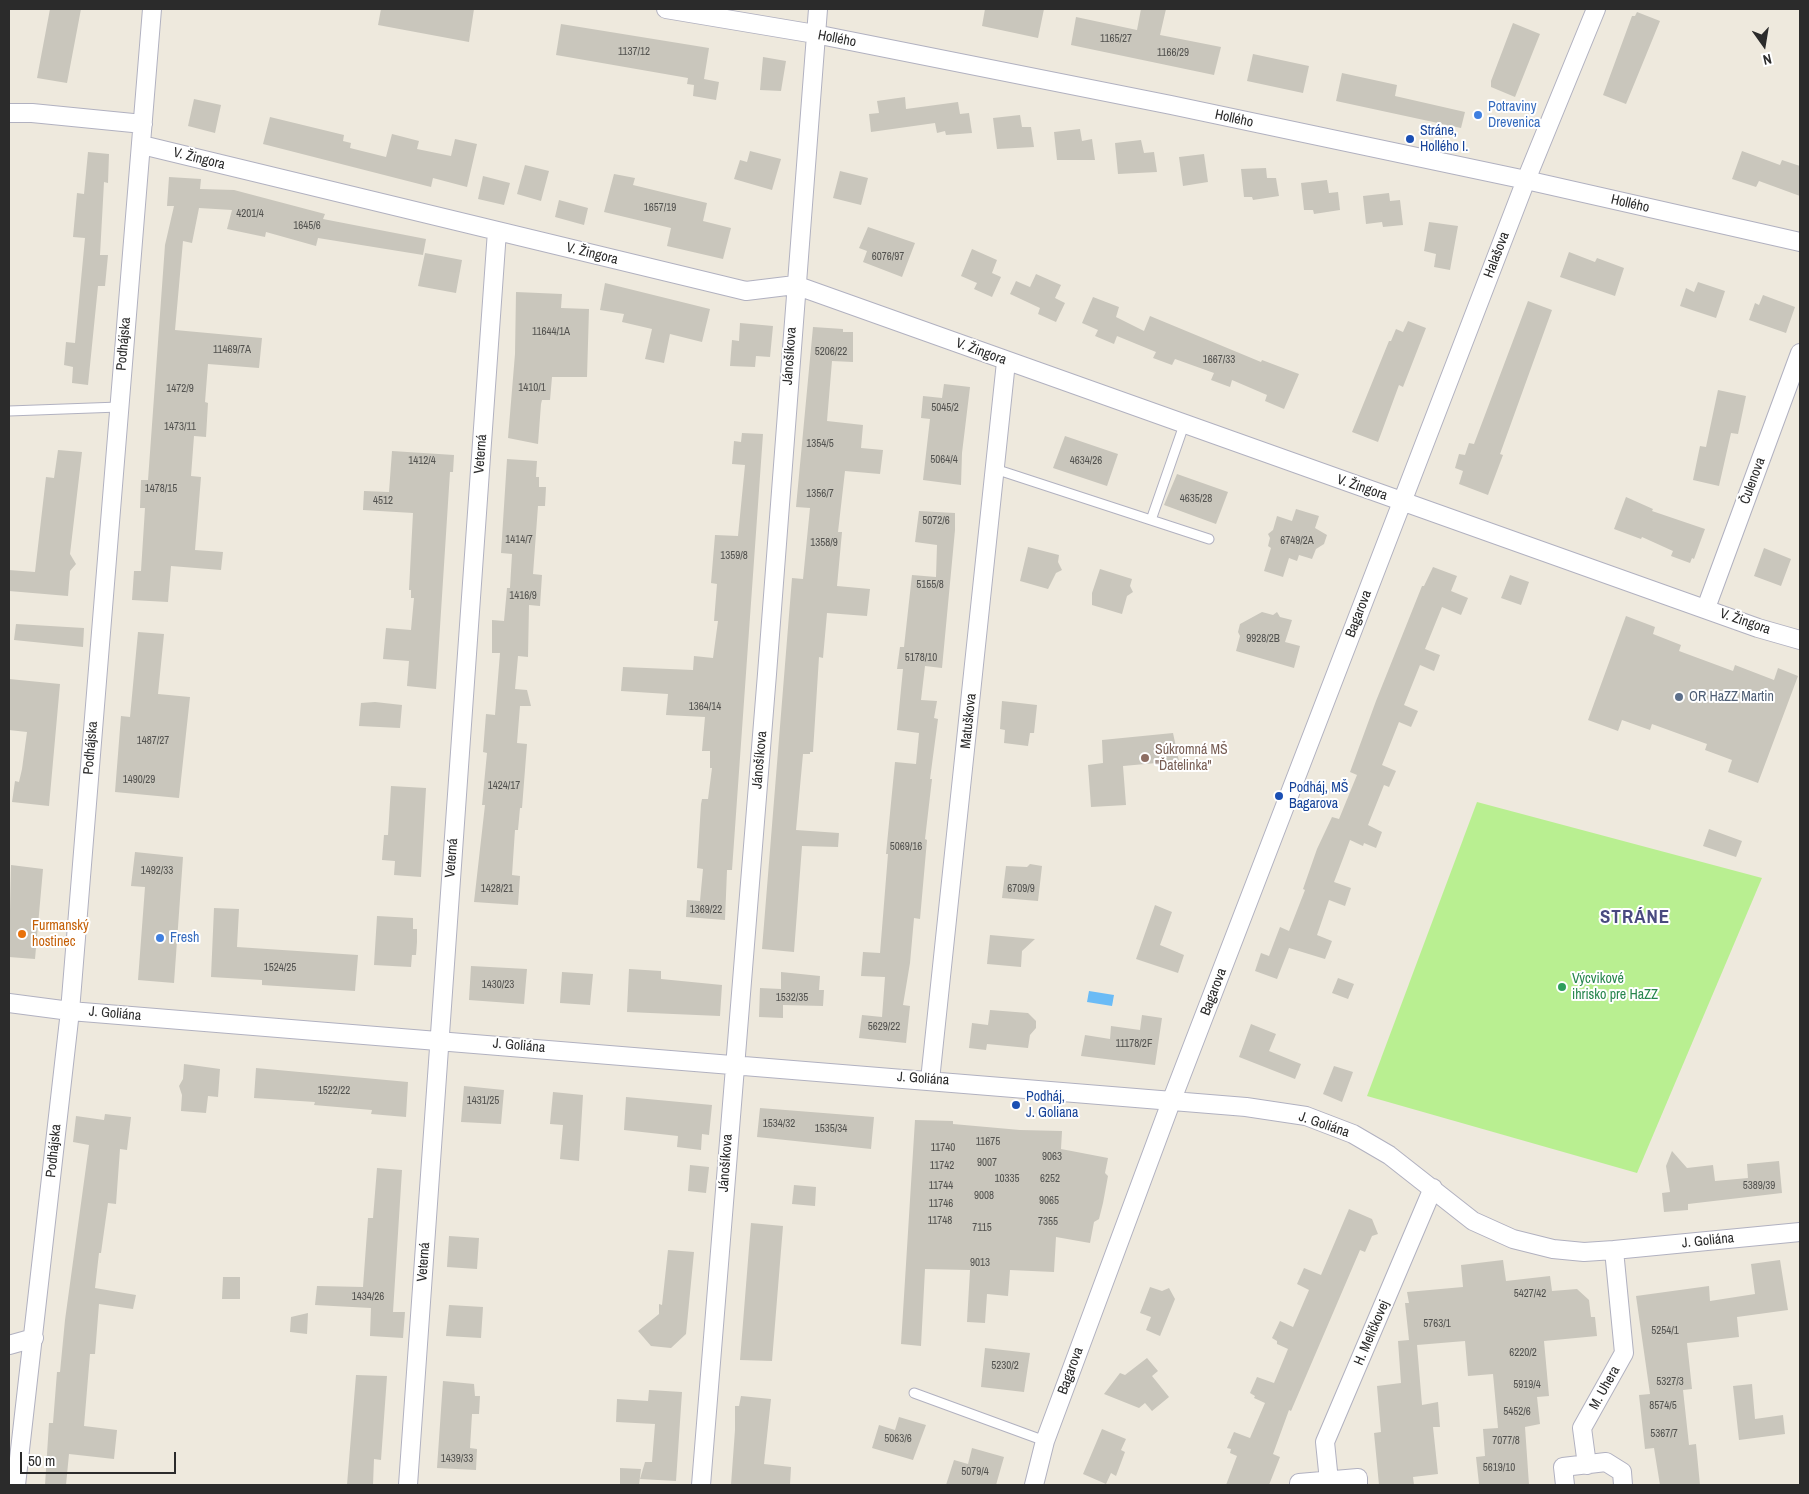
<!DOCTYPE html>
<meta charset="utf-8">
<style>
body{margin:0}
#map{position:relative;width:1809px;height:1494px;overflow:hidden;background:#eee9dd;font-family:"Archivo Narrow",sans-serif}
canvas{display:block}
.frame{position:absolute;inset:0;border:10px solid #2b2b2b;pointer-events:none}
.north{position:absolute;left:1739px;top:20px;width:50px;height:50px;-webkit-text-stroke:4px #fff;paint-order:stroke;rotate:167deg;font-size:14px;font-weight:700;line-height:20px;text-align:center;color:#2b2b2b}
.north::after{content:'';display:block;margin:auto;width:18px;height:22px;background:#2b2b2b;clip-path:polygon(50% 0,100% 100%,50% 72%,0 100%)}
.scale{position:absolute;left:20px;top:1452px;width:156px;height:22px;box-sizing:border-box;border:2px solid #2b2b2b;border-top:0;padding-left:6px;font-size:15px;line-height:18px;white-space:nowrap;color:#2b2b2b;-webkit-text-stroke:4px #fff;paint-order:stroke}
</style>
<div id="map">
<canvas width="1809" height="1494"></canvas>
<div class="frame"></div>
<div class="north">N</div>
<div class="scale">50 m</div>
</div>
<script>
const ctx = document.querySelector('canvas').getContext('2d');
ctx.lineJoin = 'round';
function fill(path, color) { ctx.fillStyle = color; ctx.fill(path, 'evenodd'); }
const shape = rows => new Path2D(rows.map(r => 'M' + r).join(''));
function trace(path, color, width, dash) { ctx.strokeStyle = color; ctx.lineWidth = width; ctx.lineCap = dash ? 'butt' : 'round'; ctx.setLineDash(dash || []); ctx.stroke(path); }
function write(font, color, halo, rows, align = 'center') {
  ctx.font = font + ' "Archivo Narrow",sans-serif'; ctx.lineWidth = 4; ctx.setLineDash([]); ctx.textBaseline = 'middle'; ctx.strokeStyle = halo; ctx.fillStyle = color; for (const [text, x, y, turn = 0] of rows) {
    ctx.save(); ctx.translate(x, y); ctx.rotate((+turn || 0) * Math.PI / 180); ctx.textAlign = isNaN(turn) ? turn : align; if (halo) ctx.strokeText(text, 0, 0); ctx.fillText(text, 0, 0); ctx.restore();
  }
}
const pitch = shape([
 [1477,802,1762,878,1637,1173,1367,1096]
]);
const water = shape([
 [1089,991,1114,995,1112,1006,1087,1002]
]);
const building = shape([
 [50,9,81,9,67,83,37,78],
 [381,9,474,9,469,42,378,25],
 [985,9,1044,9,1038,38,982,26],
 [1141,9,1166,9,1160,35,1221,47,1214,75,1071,45,1076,17,1137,30],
 [1637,12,1660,21,1626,104,1603,95,1632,16,1635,16],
 [1513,23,1540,34,1515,97,1491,87,1491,81],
 [561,24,709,48,704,79,719,82,716,100,693,96,694,85,687,84,688,78,556,55],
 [1253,54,1309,66,1303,93,1247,81],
 [763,57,786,61,781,91,760,90],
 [1342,73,1397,85,1395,96,1465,112,1461,128,1336,101],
 [905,97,906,109,958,102,960,114,969,113,972,133,946,135,945,131,937,133,935,123,871,132,869,114,879,113,877,101],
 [194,99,221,105,215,133,188,126],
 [1020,115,1022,127,1031,127,1034,147,997,149,993,118],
 [270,117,344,135,343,141,351,143,350,148,386,157,392,134,419,141,417,149,451,156,455,139,477,144,467,187,433,178,431,187,263,144],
 [1080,129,1082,141,1092,139,1095,160,1057,160,1054,132],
 [1141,140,1144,153,1154,152,1157,172,1118,174,1115,143],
 [750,151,781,159,772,190,734,179,740,160,747,162],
 [1742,151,1780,165,1782,160,1800,166,1800,196,1759,181,1756,187,1732,179],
 [88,152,109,154,108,183,104,182,100,255,108,255,105,286,98,286,88,385,72,383,73,367,64,365,66,342,75,343,85,238,73,237,77,193,84,194],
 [1204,154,1208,182,1183,186,1179,157],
 [525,165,549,171,541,201,517,194],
 [1266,168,1267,178,1276,178,1279,196,1253,200,1252,197,1244,197,1241,169],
 [840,171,868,178,861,205,833,198],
 [614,174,635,178,633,185,707,203,703,221,731,228,723,259,667,246,671,228,604,212],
 [483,176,510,183,504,205,478,199],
 [169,177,201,179,200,189,234,190,325,214,323,219,426,239,423,255,318,238,316,246,266,232,265,237,227,229,232,210,199,208,192,243,183,241,175,330,262,338,259,368,208,364,205,402,208,403,206,437,194,436,191,476,201,477,195,550,223,552,221,570,171,566,168,602,132,600,134,571,141,571,145,508,140,508,141,480,148,480,165,245,174,206,167,206],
 [1327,180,1329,193,1338,192,1340,210,1314,214,1313,210,1304,210,1301,183],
 [1389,193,1390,201,1400,200,1403,225,1383,227,1382,222,1366,224,1363,196],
 [559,200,588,208,584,225,555,217],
 [1429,222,1458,226,1450,270,1434,267,1436,254,1424,251],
 [868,227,915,243,902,277,863,262,867,251,859,248],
 [972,249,997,260,992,273,1001,277,992,297,974,289,977,283,961,276],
 [1569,252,1595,262,1597,258,1624,268,1615,296,1560,277],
 [425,253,462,260,456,293,418,286],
 [1036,274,1061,285,1055,298,1065,303,1056,322,1038,314,1040,308,1010,294,1016,281,1030,287],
 [1698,282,1725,291,1716,318,1680,306,1686,288,1694,292],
 [605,283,710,309,702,342,670,334,664,363,645,359,652,329,622,322,624,314,600,310],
 [516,292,562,294,561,308,589,309,587,377,552,377,550,400,542,400,541,404,538,444,508,438,515,354],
 [1763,295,1795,307,1786,333,1749,320,1755,303,1759,305],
 [1093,297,1119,307,1116,317,1144,331,1150,316,1261,362,1262,360,1299,374,1284,409,1265,401,1267,395,1232,380,1230,387,1211,380,1214,373,1175,359,1172,365,1153,358,1156,352,1117,336,1114,344,1095,336,1098,330,1082,323],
 [1528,301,1552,310,1500,454,1503,455,1488,495,1459,484,1463,471,1455,468,1459,454,1465,455,1469,443,1474,444],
 [1408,321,1426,328,1403,387,1399,385,1378,442,1352,432,1389,341,1391,341,1396,329,1403,332],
 [740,323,773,326,770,357,756,356,755,367,730,366,732,340,739,341],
 [813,327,843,329,843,332,853,332,853,362,832,361,827,421,863,425,861,448,883,450,880,474,845,471,838,532,842,532,837,586,870,589,867,616,827,613,823,658,819,657,813,752,810,752,810,754,803,754,796,830,839,833,838,847,802,846,794,952,762,949,792,578,803,579,810,508,796,507],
 [944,384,970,387,962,453,961,485,923,480,930,419,921,418,923,396,942,398],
 [1718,390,1746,396,1738,434,1731,433,1719,486,1693,480,1700,446,1706,447],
 [742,433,763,434,732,870,727,870,725,920,686,917,687,900,700,901,703,869,697,868,701,804,702,799,708,799,712,768,710,768,710,751,702,751,705,717,666,715,668,694,621,691,623,667,693,670,694,656,713,658,718,621,714,621,717,584,711,583,715,535,738,536,745,465,732,464,734,441,741,442],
 [1065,436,1118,454,1107,486,1053,468],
 [58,450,82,452,70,554,76,564,70,571,68,596,9,591,9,570,35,572,46,477,54,478],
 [392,451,454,455,453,472,450,472,436,689,407,686,409,661,383,659,386,628,411,630,414,598,411,598,411,590,409,590,413,513,363,510,364,491,389,492],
 [507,459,537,461,536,477,539,477,539,487,546,487,545,506,538,506,533,574,542,575,540,606,529,605,528,657,518,656,515,689,527,690,531,706,520,706,517,743,527,744,522,808,520,808,518,830,515,830,512,875,520,876,518,905,474,902,485,805,482,805,487,753,483,752,486,714,495,715,500,653,492,653,492,620,504,621,507,588,510,588,512,554,501,553],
 [1177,474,1228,492,1216,524,1164,505],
 [1626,497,1653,509,1652,511,1705,529,1694,559,1692,558,1690,563,1671,556,1673,551,1642,537,1641,539,1614,529],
 [1296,509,1319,516,1315,528,1327,535,1324,544,1316,549,1312,559,1299,555,1297,561,1289,558,1283,577,1264,571,1271,548,1268,546,1270,538,1268,534,1273,530,1277,516,1292,521],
 [919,511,955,513,955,530,942,668,925,666,921,700,937,701,934,718,938,719,930,779,932,779,925,839,927,840,920,919,914,918,910,963,903,1005,910,1006,906,1043,859,1038,862,1015,882,1017,885,977,861,976,863,952,880,953,888,854,886,854,895,762,916,764,919,733,897,730,903,669,897,669,900,647,904,647,912,575,936,577,937,545,915,542],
 [1028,547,1059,555,1058,562,1062,570,1056,573,1048,589,1020,581],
 [1764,548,1791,559,1781,586,1754,576],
 [1433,567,1457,576,1451,591,1468,598,1461,615,1442,607,1425,649,1440,655,1434,671,1420,665,1404,705,1418,711,1411,727,1399,722,1382,765,1396,771,1389,787,1384,785,1368,825,1382,832,1376,848,1364,843,1363,846,1350,840,1334,882,1351,888,1345,906,1329,900,1317,935,1332,941,1325,959,1289,948,1277,979,1255,971,1261,953,1269,956,1280,927,1289,931,1305,890,1303,889,1317,849,1332,817,1339,819,1357,775,1350,772,1376,701,1422,586,1424,586],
 [1100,569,1132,579,1130,586,1133,592,1127,596,1122,614,1092,605,1092,593],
 [1510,575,1529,582,1521,605,1501,598],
 [1262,612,1273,615,1277,612,1280,617,1292,620,1285,642,1300,646,1294,668,1236,651,1240,636,1238,632,1240,624],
 [1626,616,1655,627,1653,634,1681,645,1679,651,1733,671,1735,665,1774,680,1778,668,1798,676,1758,783,1728,772,1732,760,1705,750,1707,744,1652,724,1650,730,1622,720,1618,731,1588,720],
 [16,624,84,628,83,647,14,640],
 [138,632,164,634,158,694,190,697,179,798,115,792,121,716,130,717],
 [9,679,60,684,49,806,12,802,15,781,19,782,22,769,27,732,9,730],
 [1002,701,1037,705,1034,733,1030,733,1028,746,1004,743,1005,730,1000,729],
 [375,702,402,705,400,728,359,726,361,703],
 [1173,733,1179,761,1123,766,1126,805,1091,807,1088,765,1103,763,1102,740],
 [391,786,426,788,421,877,394,875,395,861,382,860,384,835,388,835],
 [1709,829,1742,841,1736,857,1703,846],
 [135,852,183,857,174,983,138,980,145,887,131,886],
 [1030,864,1042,866,1038,901,1002,898,1006,866,1027,867],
 [11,865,43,869,35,959,9,957],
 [1155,905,1172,912,1160,945,1184,955,1178,973,1136,959],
 [214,908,239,909,237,947,358,955,355,991,262,985,262,980,211,977],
 [377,916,413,918,413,929,417,929,417,942,416,955,412,955,411,967,374,965],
 [990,935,1035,939,1022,951,1021,967,987,964],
 [471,966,527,969,524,1004,469,1000],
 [629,969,661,971,661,979,722,985,720,1016,627,1012],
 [562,972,593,974,590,1005,560,1003],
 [781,972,820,976,819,990,824,990,823,1006,783,1005,783,1018,759,1017,760,988,781,989],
 [1338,978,1354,984,1348,999,1332,993],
 [990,1010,1028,1013,1036,1021,1036,1028,1030,1035,1028,1048,987,1044,986,1050,969,1048,972,1023,988,1025],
 [1142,1015,1162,1018,1155,1065,1081,1056,1085,1035,1110,1039,1111,1026,1140,1030],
 [1251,1024,1276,1034,1269,1051,1301,1064,1295,1079,1239,1057],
 [184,1064,220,1069,218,1097,208,1096,206,1113,181,1111,182,1095,179,1086,183,1079],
 [1334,1066,1353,1072,1342,1102,1323,1094],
 [256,1068,408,1082,406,1117,371,1114,372,1110,314,1105,315,1102,254,1098],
 [464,1086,504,1090,501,1124,461,1122],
 [553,1092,583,1095,579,1161,560,1159,563,1125,550,1124],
 [626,1097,712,1105,709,1135,702,1134,701,1150,677,1147,678,1136,624,1130],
 [760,1108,874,1117,871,1149,757,1137],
 [105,1114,131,1117,127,1150,120,1149,116,1204,108,1203,101,1253,99,1253,95,1288,136,1295,133,1309,99,1304,95,1354,90,1354,84,1426,117,1430,114,1459,69,1454,66,1485,45,1485,49,1423,53,1423,57,1372,60,1372,65,1320,89,1145,73,1142,76,1116,104,1120],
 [915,1120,953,1121,953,1124,1020,1130,1062,1131,1061,1149,1108,1158,1105,1173,1108,1176,1103,1203,1099,1219,1094,1222,1090,1243,1056,1237,1054,1272,1010,1270,1008,1296,987,1294,985,1323,967,1322,970,1270,925,1269,921,1346,901,1344],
 [1672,1151,1687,1168,1713,1165,1715,1181,1748,1178,1747,1164,1779,1161,1782,1193,1688,1204,1688,1210,1664,1212,1662,1193,1670,1192,1666,1166],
 [690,1165,709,1167,706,1193,688,1191],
 [377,1168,402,1170,393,1312,405,1312,403,1338,370,1336,371,1308,315,1305,317,1286,363,1287,368,1218,373,1218],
 [794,1185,816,1187,815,1206,792,1204],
 [1349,1209,1372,1219,1378,1234,1372,1236,1365,1252,1360,1250,1291,1411,1289,1410,1273,1454,1280,1457,1269,1485,1226,1485,1237,1456,1230,1453,1231,1449,1227,1448,1234,1432,1250,1438,1265,1403,1254,1398,1255,1396,1250,1393,1257,1377,1274,1383,1288,1349,1277,1344,1277,1341,1272,1338,1280,1321,1293,1327,1309,1290,1297,1284,1304,1268,1321,1275],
 [751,1223,783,1226,772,1361,740,1360],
 [449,1236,479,1238,477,1269,447,1267],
 [668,1250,694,1252,686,1334,671,1348,651,1346,638,1331,659,1314,659,1304,662,1305],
 [1503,1260,1506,1281,1550,1276,1552,1291,1577,1289,1589,1300,1591,1317,1595,1317,1597,1336,1544,1341,1549,1396,1537,1397,1540,1424,1525,1427,1529,1485,1479,1484,1476,1457,1485,1456,1483,1429,1498,1428,1493,1374,1468,1376,1465,1341,1417,1345,1422,1405,1438,1402,1440,1427,1433,1427,1438,1474,1413,1477,1414,1485,1379,1485,1374,1433,1381,1432,1377,1386,1401,1383,1398,1341,1409,1340,1405,1303,1409,1303,1407,1292,1463,1287,1461,1265],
 [1780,1260,1788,1310,1737,1317,1739,1337,1687,1343,1692,1389,1683,1390,1689,1445,1696,1444,1700,1485,1660,1485,1654,1448,1645,1449,1639,1395,1650,1394,1636,1296,1709,1286,1710,1301,1755,1294,1751,1264],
 [223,1277,240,1277,240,1299,222,1299],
 [1150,1287,1162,1291,1169,1288,1175,1299,1160,1336,1146,1330,1151,1317,1140,1313],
 [449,1305,483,1307,481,1338,446,1336],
 [308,1313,307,1334,290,1332,291,1317],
 [985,1348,1030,1353,1024,1392,981,1387],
 [1147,1358,1158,1371,1152,1376,1169,1397,1152,1411,1145,1403,1139,1408,1104,1394,1120,1373,1125,1375],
 [356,1375,387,1376,381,1460,374,1459,373,1485,347,1485],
 [443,1381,474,1384,475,1396,480,1396,479,1414,472,1414,470,1448,477,1449,476,1470,437,1468],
 [1752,1384,1755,1419,1783,1415,1785,1434,1739,1440,1733,1386],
 [649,1390,682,1392,676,1481,640,1479,645,1462,652,1462,655,1424,616,1422,617,1399,648,1401],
 [741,1396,771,1399,764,1464,791,1467,790,1485,731,1485,735,1430,735,1406,739,1406],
 [899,1417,926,1425,913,1460,872,1448,879,1425,895,1430],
 [1102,1429,1126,1439,1121,1450,1125,1452,1116,1476,1111,1473,1106,1484,1083,1474],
 [972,1448,1004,1457,996,1485,946,1485,954,1460,968,1464],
 [620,1468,641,1469,639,1485,620,1485]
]);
const service = shape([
 [9,411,119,407],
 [995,469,1209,539],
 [1151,520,1184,425],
 [914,1393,1045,1441]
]);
const minor = shape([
 [666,9,815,34,1171,105,1526,180,1800,242],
 [9,113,32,113,143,124],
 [142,145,746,291,795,285,1758,628,1800,640],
 [1706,608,1800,353],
 [9,1003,70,1011,1246,1107,1306,1116,1353,1134,1389,1155,1473,1221,1513,1239,1553,1249,1584,1252,1614,1250,1800,1232],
 [930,1080,1006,362],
 [9,1345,34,1338],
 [1587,1465,1582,1428,1624,1353,1614,1250],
 [1329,1481,1325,1442,1433,1188],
 [16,1485,70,1011,152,9],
 [408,1485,497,231],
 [701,1485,767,674,818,9],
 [1034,1485,1045,1441,1171,1102,1526,180,1596,9],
 [1299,1485,1299,1483,1358,1478,1358,1485],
 [1565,1485,1563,1467,1606,1462,1622,1472,1623,1485]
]);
const markers = [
 [1478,115,5,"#3f7fe0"],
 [1410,139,5,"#1a4fb4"],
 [1679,697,5,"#5c6f8a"],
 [1145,758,5,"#8d6e63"],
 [1279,796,5,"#1a4fb4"],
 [22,934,5,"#e8710a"],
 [160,938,5,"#3f7fe0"],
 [1562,987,5,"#2e9e5b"],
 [1016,1105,5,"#1a4fb4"]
];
const numberNames = [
 ["1165/27",1116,39],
 ["1137/12",634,52],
 ["1166/29",1173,53],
 ["1657/19",660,208],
 ["4201/4",250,214],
 ["1645/6",307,226],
 ["6076/97",888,257],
 ["11644/1A",551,332],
 ["11469/7A",232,350],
 ["5206/22",831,352],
 ["1667/33",1219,360],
 ["1410/1",532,388],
 ["1472/9",180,389],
 ["5045/2",945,408],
 ["1473/11",180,427],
 ["1354/5",820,444],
 ["5064/4",944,460],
 ["1412/4",422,461],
 ["4634/26",1086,461],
 ["1478/15",161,489],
 ["1356/7",820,494],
 ["4635/28",1196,499],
 ["4512",383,501],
 ["5072/6",936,521],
 ["1414/7",519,540],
 ["6749/2A",1297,541],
 ["1358/9",824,543],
 ["1359/8",734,556],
 ["5155/8",930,585],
 ["1416/9",523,596],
 ["9928/2B",1263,639],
 ["5178/10",921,658],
 ["1364/14",705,707],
 ["1487/27",153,741],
 ["1490/29",139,780],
 ["1424/17",504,786],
 ["5069/16",906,847],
 ["1492/33",157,871],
 ["1428/21",497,889],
 ["6709/9",1021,889],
 ["1369/22",706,910],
 ["1524/25",280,968],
 ["1430/23",498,985],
 ["1532/35",792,998],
 ["5629/22",884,1027],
 ["11178/2F",1134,1044],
 ["1522/22",334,1091],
 ["1431/25",483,1101],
 ["1534/32",779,1124],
 ["1535/34",831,1129],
 ["11675",988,1142],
 ["11740",943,1148],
 ["9063",1052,1157],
 ["9007",987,1163],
 ["11742",942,1166],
 ["10335",1007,1179],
 ["6252",1050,1179],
 ["11744",941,1186],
 ["5389/39",1759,1186],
 ["9008",984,1196],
 ["9065",1049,1201],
 ["11746",941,1204],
 ["11748",940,1221],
 ["7355",1048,1222],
 ["7115",982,1228],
 ["9013",980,1263],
 ["5427/42",1530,1294],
 ["1434/26",368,1297],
 ["5763/1",1437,1324],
 ["5254/1",1665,1331],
 ["6220/2",1523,1353],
 ["5230/2",1005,1366],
 ["5327/3",1670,1382],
 ["5919/4",1527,1385],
 ["8574/5",1663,1406],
 ["5452/6",1517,1412],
 ["5367/7",1664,1434],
 ["5063/6",898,1439],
 ["7077/8",1506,1441],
 ["1439/33",457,1459],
 ["5619/10",1499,1468],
 ["5079/4",975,1472]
];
const streetNames = [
 ["Hollého",837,39,11],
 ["Hollého",1234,119,12],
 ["V. Žingora",199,159,14],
 ["Hollého",1630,204,13],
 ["V. Žingora",592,254,14],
 ["Halašova",1497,255,-69],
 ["Podhájska",124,344,-85],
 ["V. Žingora",981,352,20],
 ["Jánošíkova",790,356,-86],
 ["Veterná",481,454,-86],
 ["Čulenova",1753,481,-70],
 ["V. Žingora",1362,488,19],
 ["Bagarova",1359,614,-69],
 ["V. Žingora",1745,622,19],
 ["Matuškova",969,721,-84],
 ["Podhájska",91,748,-85],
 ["Jánošíkova",760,760,-85],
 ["Veterná",452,858,-86],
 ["Bagarova",1214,992,-69],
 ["J. Goliána",115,1014,5],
 ["J. Goliána",519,1046,5],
 ["J. Goliána",923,1079,4],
 ["J. Goliána",1324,1125,19],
 ["Podhájska",54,1151,-84],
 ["Jánošíkova",726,1163,-86],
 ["J. Goliána",1708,1241,-6],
 ["Veterná",424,1262,-86],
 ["H. Meličkovej",1372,1333,-67],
 ["Bagarova",1071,1371,-70],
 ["M. Uhera",1605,1388,-61]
];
const shopNames = [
 ["Potraviny",1488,107],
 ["Drevenica",1488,123],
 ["Fresh",170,938]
];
const transitNames = [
 ["Stráne,",1420,131],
 ["Hollého I.",1420,147],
 ["Podháj, MŠ",1289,788],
 ["Bagarova",1289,804],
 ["Podháj,",1026,1097],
 ["J. Goliana",1026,1113]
];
const serviceNames = [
 ["OR HaZZ Martin",1689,697]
];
const educationNames = [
 ["Súkromná MŠ",1155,750],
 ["\"Ďatelinka\"",1155,766]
];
const foodNames = [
 ["Furmanský",32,926],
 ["hostinec",32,942]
];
const leisureNames = [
 ["Výcvikové",1572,979],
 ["ihrisko pre HaZZ",1572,995]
];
const districtNames = [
 ["STRÁNE",1635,918]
];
fill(pitch, '#b9ef91');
fill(water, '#6abbf6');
fill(building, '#c9c6bc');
trace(service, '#b1b1c0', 11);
trace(minor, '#b1b1c0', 20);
trace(service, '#fff', 9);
trace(minor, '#fff', 18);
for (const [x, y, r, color] of markers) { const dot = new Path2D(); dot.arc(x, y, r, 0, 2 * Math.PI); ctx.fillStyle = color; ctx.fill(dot); trace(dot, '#fff', 2); }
write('11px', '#52524f', null, numberNames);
write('14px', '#2b2b2b', '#fff', streetNames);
write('14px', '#366cbe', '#fff', shopNames, 'left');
write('14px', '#164399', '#fff', transitNames, 'left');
write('14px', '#4e5e75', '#fff', serviceNames, 'left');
write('14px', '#785e54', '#fff', educationNames, 'left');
write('14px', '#c56008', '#fff', foodNames, 'left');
write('14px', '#27864d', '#fff', leisureNames, 'left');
ctx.letterSpacing = '1px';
write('bold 19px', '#494a7f', '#fff', districtNames);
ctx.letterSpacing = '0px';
</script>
